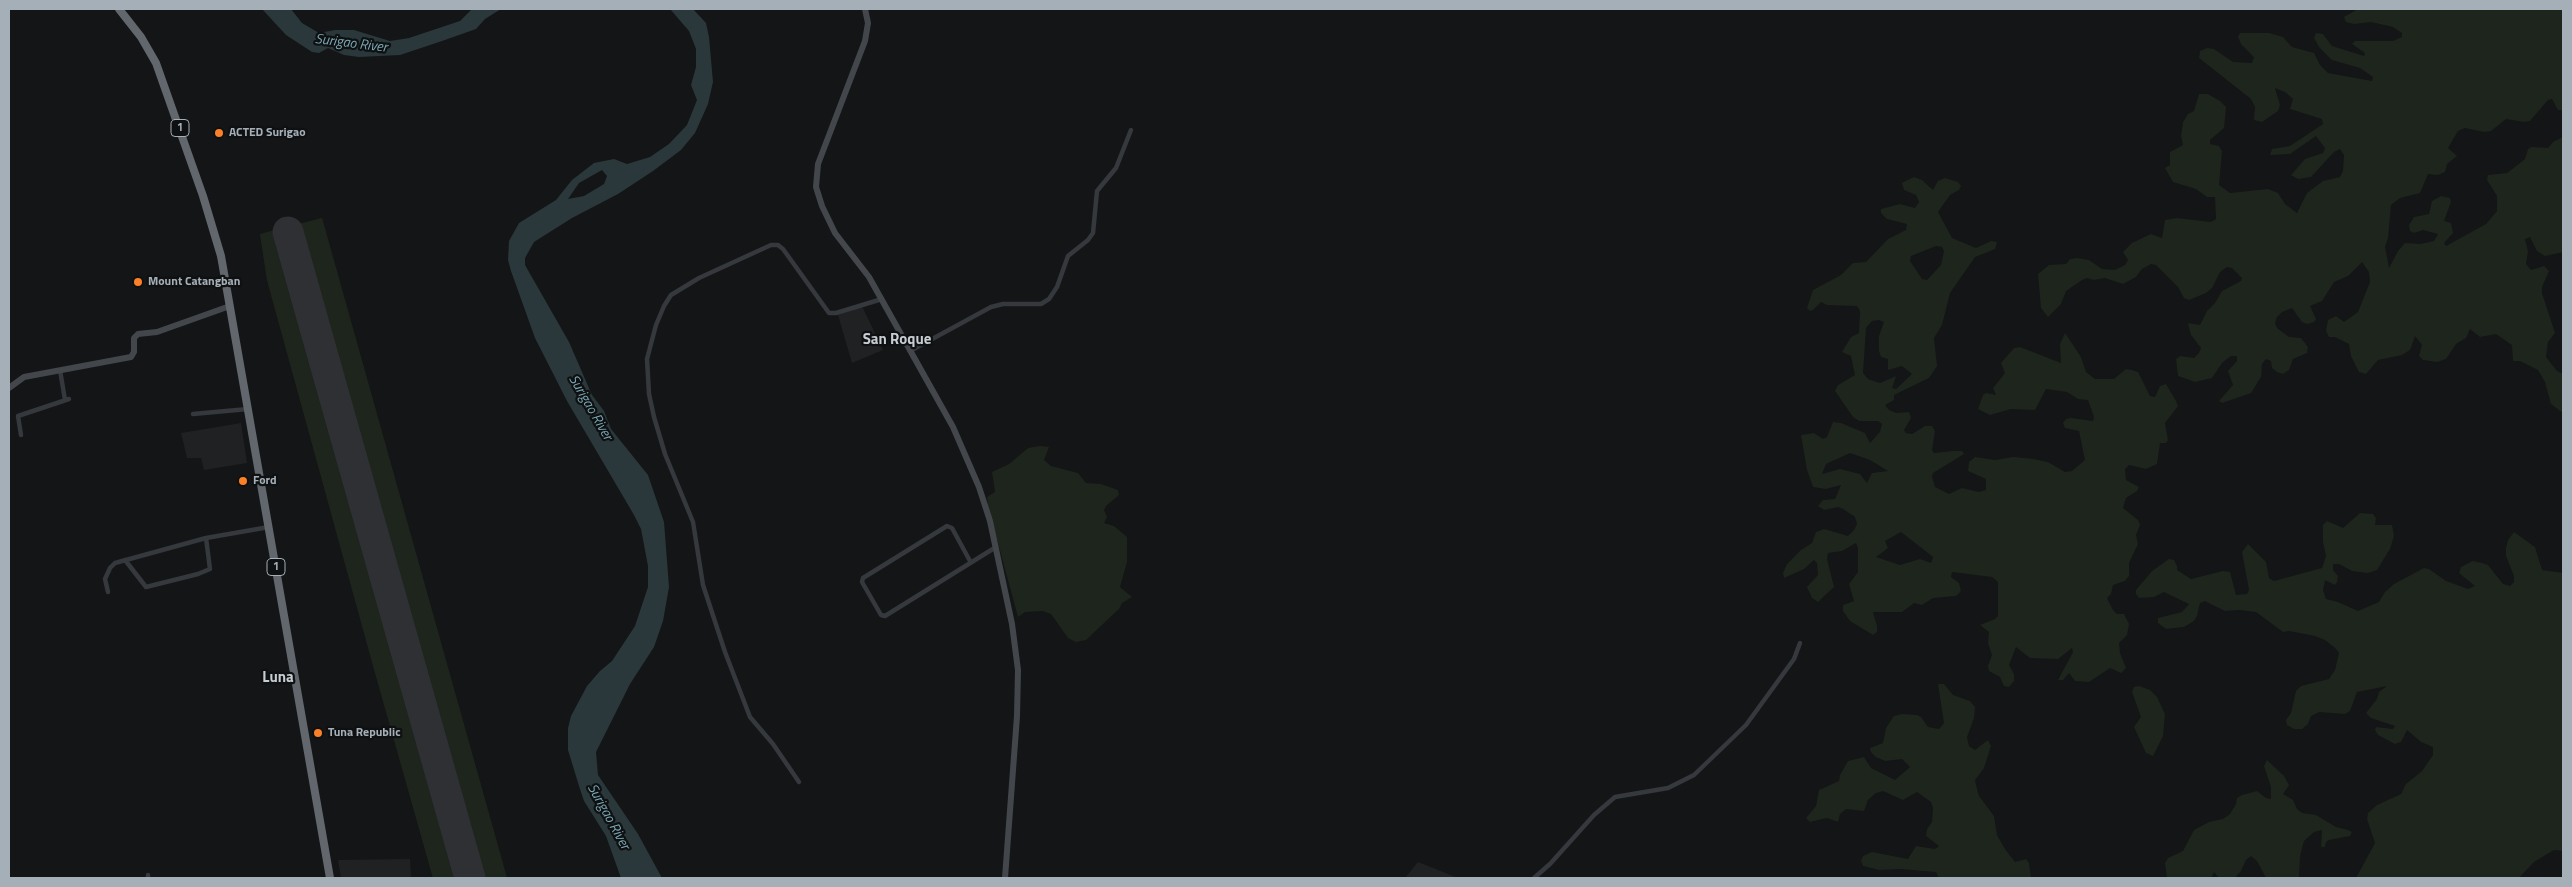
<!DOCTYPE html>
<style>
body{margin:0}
#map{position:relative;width:2572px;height:887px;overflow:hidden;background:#141516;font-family:"Titillium Web",sans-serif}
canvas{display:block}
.frame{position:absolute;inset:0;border:10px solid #a5afb7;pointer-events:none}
</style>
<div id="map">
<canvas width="2572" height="887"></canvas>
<div class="frame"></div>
</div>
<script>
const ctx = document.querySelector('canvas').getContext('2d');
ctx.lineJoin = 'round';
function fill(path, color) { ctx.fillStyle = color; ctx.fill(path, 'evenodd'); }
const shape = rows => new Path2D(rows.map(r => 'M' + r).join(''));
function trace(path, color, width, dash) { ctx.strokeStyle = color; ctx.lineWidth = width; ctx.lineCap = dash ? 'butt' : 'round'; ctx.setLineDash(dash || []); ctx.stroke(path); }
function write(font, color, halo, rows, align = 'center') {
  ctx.font = font + ' "Titillium Web",sans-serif'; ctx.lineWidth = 4.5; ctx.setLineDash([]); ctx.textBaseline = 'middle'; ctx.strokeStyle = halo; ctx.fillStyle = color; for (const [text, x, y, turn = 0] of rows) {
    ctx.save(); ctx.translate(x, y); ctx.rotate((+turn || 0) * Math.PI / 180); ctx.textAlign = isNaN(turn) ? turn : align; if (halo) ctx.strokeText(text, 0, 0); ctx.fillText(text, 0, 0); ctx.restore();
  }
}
const built = shape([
 [322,218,507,878,433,878,372,662,267,280,260,234],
 [862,306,883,350,852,363,838,315],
 [241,423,247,463,204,470,201,458,187,458,181,433],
 [410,859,411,878,341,878,338,860],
 [1418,862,1458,878,1405,878]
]);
const green = shape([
 [2358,9,2563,9,2563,110,2558,110,2552,99,2548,100,2530,121,2524,122,2506,119,2491,131,2484,132,2465,128,2458,131,2448,148,2457,156,2447,164,2445,172,2438,175,2428,174,2420,193,2400,198,2391,205,2388,238,2385,247,2389,268,2398,251,2405,243,2420,244,2434,241,2438,234,2423,230,2414,233,2410,231,2409,225,2414,217,2429,214,2432,201,2441,196,2450,198,2451,202,2444,221,2451,223,2453,233,2444,243,2446,246,2486,224,2497,211,2497,196,2487,180,2488,175,2507,173,2525,159,2528,149,2532,147,2548,148,2553,142,2563,137,2563,252,2545,256,2537,251,2530,237,2525,239,2528,251,2526,264,2531,270,2544,266,2549,271,2542,287,2542,293,2555,333,2548,342,2546,357,2557,371,2563,374,2563,413,2551,404,2545,382,2538,370,2520,361,2513,361,2512,345,2496,334,2480,337,2470,329,2466,338,2456,344,2446,359,2437,362,2423,360,2419,356,2422,345,2415,336,2410,350,2402,355,2378,360,2366,374,2359,372,2351,356,2349,344,2335,337,2329,337,2326,331,2328,320,2336,316,2344,322,2358,312,2370,282,2369,272,2362,262,2348,276,2334,282,2322,301,2310,306,2316,319,2314,322,2307,324,2302,322,2292,308,2282,312,2277,317,2275,323,2277,328,2289,337,2301,338,2308,347,2307,353,2293,359,2289,370,2283,374,2277,372,2272,368,2271,361,2266,359,2262,364,2261,377,2251,393,2222,403,2219,401,2233,385,2228,371,2237,361,2237,356,2231,356,2222,363,2212,378,2195,382,2178,376,2176,359,2180,356,2194,358,2199,353,2201,348,2191,335,2188,323,2200,325,2207,311,2215,303,2222,291,2241,281,2242,278,2232,268,2227,267,2220,272,2212,288,2206,293,2189,300,2184,298,2178,287,2156,265,2151,264,2142,269,2136,277,2123,284,2105,278,2094,280,2087,278,2082,280,2066,291,2061,304,2048,317,2041,308,2038,274,2049,265,2066,264,2070,259,2077,258,2089,260,2102,269,2115,270,2125,265,2128,260,2123,252,2132,243,2151,234,2162,238,2165,220,2177,218,2211,222,2216,219,2215,197,2207,197,2196,189,2173,182,2165,168,2170,165,2170,152,2183,145,2181,136,2183,122,2188,114,2194,111,2199,94,2208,94,2220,101,2226,107,2224,128,2210,140,2210,144,2219,146,2222,151,2219,185,2230,193,2268,189,2278,193,2285,204,2297,213,2307,193,2323,181,2340,177,2343,171,2344,155,2340,149,2334,152,2311,177,2298,179,2291,175,2305,159,2323,153,2325,148,2316,136,2290,154,2270,155,2272,149,2290,146,2323,124,2322,119,2290,109,2293,99,2285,92,2275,88,2280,105,2278,111,2262,122,2254,120,2255,107,2251,99,2199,58,2200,51,2207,48,2214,49,2233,62,2252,63,2254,57,2241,44,2238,37,2240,33,2269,33,2283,37,2292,47,2314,53,2320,65,2328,73,2372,81,2373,77,2360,68,2332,60,2319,47,2314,38,2316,33,2323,34,2332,46,2364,56,2365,53,2352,44,2355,41,2393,41,2402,37,2402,33,2393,27,2371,22,2354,24,2346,22,2344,17],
 [1914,177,1922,180,1933,190,1938,181,1945,178,1958,182,1961,186,1959,190,1950,195,1938,212,1952,238,1976,248,1991,241,1997,242,1995,249,1975,257,1950,293,1942,325,1934,338,1937,366,1929,378,1894,395,1894,400,1885,405,1889,410,1896,413,1909,412,1911,418,1904,430,1906,433,1912,434,1925,426,1932,426,1935,431,1932,450,1934,453,1954,451,1962,451,1964,454,1933,473,1932,477,1935,487,1949,494,1962,488,1979,492,1986,490,1986,479,1968,471,1969,462,1975,457,1995,460,2013,457,2033,459,2048,462,2065,472,2072,471,2085,460,2079,431,2065,428,2063,423,2066,419,2071,418,2093,421,2094,417,2088,400,2078,399,2067,392,2046,389,2035,410,2011,409,1990,415,1978,409,1983,395,1986,393,1996,395,1993,388,2005,373,2001,363,2014,348,2020,347,2061,363,2060,344,2065,333,2081,357,2086,372,2095,379,2114,379,2126,369,2132,370,2138,372,2150,396,2155,397,2160,386,2166,384,2176,401,2178,406,2165,423,2168,440,2166,443,2160,443,2157,464,2146,469,2129,465,2125,469,2126,480,2139,487,2137,491,2126,498,2123,508,2138,520,2140,525,2136,535,2138,544,2129,563,2129,576,2125,581,2113,585,2111,594,2107,598,2113,610,2117,614,2124,614,2129,624,2127,635,2119,643,2120,653,2126,668,2121,673,2110,668,2089,682,2075,681,2069,673,2063,680,2058,680,2073,652,2072,648,2058,659,2030,658,2016,647,2009,665,2014,674,2014,681,2009,687,2004,686,2000,677,1989,671,1988,666,1992,655,1988,643,1989,632,1980,625,1995,619,1998,616,1998,582,1992,577,1952,572,1951,577,1959,583,1961,591,1956,596,1933,598,1922,605,1914,603,1902,612,1873,612,1877,626,1877,632,1873,635,1850,621,1843,611,1843,605,1854,601,1849,584,1858,572,1858,548,1856,543,1842,551,1828,553,1827,559,1834,587,1818,602,1812,598,1807,587,1818,575,1817,563,1814,560,1804,569,1784,578,1783,573,1787,564,1801,550,1812,543,1816,532,1824,529,1848,536,1854,530,1857,524,1855,517,1843,509,1838,507,1824,510,1818,506,1823,500,1835,499,1841,485,1826,489,1813,487,1807,470,1801,435,1814,433,1823,439,1827,437,1833,422,1841,423,1865,433,1870,443,1880,432,1882,424,1878,421,1859,421,1853,417,1835,391,1838,385,1855,375,1851,356,1842,352,1851,337,1859,333,1860,311,1857,306,1827,305,1821,302,1813,310,1810,311,1807,308,1813,290,1841,275,1853,263,1866,262,1888,239,1906,230,1907,224,1887,219,1881,213,1881,209,1900,204,1915,208,1919,202,1916,195,1904,190,1902,183],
 [1936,246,1942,247,1944,251,1941,265,1927,280,1922,279,1910,261,1911,256],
 [1879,320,1884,322,1879,336,1879,351,1881,357,1888,359,1888,370,1902,366,1912,374,1896,389,1892,388,1896,376,1880,383,1868,379,1863,373,1866,328,1872,321],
 [1850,453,1870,460,1888,471,1872,473,1867,483,1860,474,1840,469,1822,474,1826,464],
 [1901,532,1933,557,1931,563,1920,559,1900,565,1876,557,1888,548,1885,541],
 [322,218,461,714,507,878,486,878,302,228,273,237,454,878,433,878,372,662,267,280,260,234],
 [1040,446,1049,447,1044,460,1051,466,1078,473,1086,483,1101,484,1118,490,1119,495,1106,506,1104,510,1107,517,1104,523,1114,526,1127,537,1127,562,1120,587,1132,597,1122,603,1119,609,1086,640,1076,642,1068,638,1051,614,1042,611,1025,612,1018,617,988,506,987,497,995,492,992,472,1009,464,1028,448],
 [2360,513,2373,514,2376,518,2375,525,2392,525,2394,536,2390,549,2377,570,2368,573,2352,571,2339,564,2333,564,2333,570,2338,576,2337,582,2335,585,2325,580,2323,590,2326,599,2338,602,2358,611,2379,602,2385,592,2394,584,2424,568,2429,569,2446,581,2468,589,2475,586,2459,573,2461,567,2473,561,2482,563,2488,565,2503,584,2510,586,2514,582,2514,576,2506,556,2506,548,2508,540,2514,532,2535,547,2542,570,2563,573,2563,851,2554,850,2534,862,2519,878,2356,878,2375,843,2367,819,2368,813,2377,805,2401,794,2406,784,2422,771,2433,755,2433,747,2421,742,2407,730,2401,742,2395,744,2378,735,2375,730,2376,727,2393,729,2395,726,2371,718,2366,713,2377,699,2379,692,2387,686,2357,692,2350,711,2345,714,2319,712,2311,716,2308,724,2302,729,2294,729,2287,725,2286,720,2291,713,2296,691,2301,686,2329,679,2335,670,2339,653,2335,648,2325,640,2315,636,2289,631,2283,632,2256,612,2239,610,2225,611,2205,601,2200,603,2197,616,2194,621,2184,627,2166,629,2158,623,2158,618,2182,612,2189,604,2164,592,2154,597,2139,598,2136,594,2136,590,2152,571,2169,559,2174,560,2177,566,2177,570,2191,579,2223,571,2230,572,2236,595,2247,594,2249,590,2242,552,2248,544,2266,562,2269,578,2274,581,2322,568,2326,556,2323,542,2323,525,2327,521,2343,528],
 [1938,684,1944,684,1953,695,1970,701,1975,707,1974,718,1967,737,1969,746,1975,750,1988,740,1991,746,1984,768,1975,780,1977,789,1979,796,1994,816,1997,835,2005,849,2015,862,2026,859,2029,863,2031,878,1939,878,1936,872,1900,869,1879,870,1863,866,1861,861,1863,856,1872,852,1908,859,1916,846,1935,849,1939,846,1926,836,1927,829,1932,822,1933,808,1931,802,1917,792,1903,800,1883,791,1876,793,1868,800,1864,811,1846,809,1840,814,1838,822,1827,818,1810,822,1806,818,1816,806,1819,790,1839,781,1840,775,1848,761,1864,757,1871,768,1895,780,1910,767,1902,759,1885,761,1876,757,1871,752,1870,748,1883,743,1886,728,1894,716,1902,714,1917,715,1921,717,1928,727,1939,729,1944,723],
 [2139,686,2150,690,2157,697,2165,714,2163,736,2153,756,2146,753,2134,727,2141,717,2132,692,2134,687],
 [2267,760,2284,776,2289,785,2283,794,2293,800,2297,809,2302,813,2316,815,2336,827,2348,830,2352,832,2350,836,2329,840,2326,842,2325,847,2321,847,2322,830,2314,832,2304,841,2300,856,2299,878,2266,878,2257,861,2251,856,2246,860,2241,871,2235,878,2219,878,2214,872,2211,878,2167,878,2165,863,2168,858,2183,851,2194,830,2209,822,2223,819,2230,814,2236,804,2237,798,2242,795,2257,791,2266,798,2271,799,2271,787,2264,766]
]);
const water = shape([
 [262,9,291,9,302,23,319,33,335,30,354,30,390,41,409,38,460,21,472,9,501,9,485,19,476,29,442,41,400,55,359,57,344,55,328,48,319,53,312,52,286,35],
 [670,9,693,9,706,23,709,37,713,82,708,104,695,133,681,150,653,171,618,194,572,218,534,242,525,258,525,265,569,342,592,395,604,411,611,429,648,475,664,522,669,587,663,621,654,647,630,684,596,752,598,775,638,834,662,878,621,878,606,836,584,801,579,786,568,750,568,728,571,716,587,686,600,671,612,661,635,626,648,587,648,566,641,529,634,515,567,401,535,338,511,271,508,260,509,241,519,223,556,200,572,180,594,163,614,159,627,164,650,157,669,144,687,125,697,100,691,85,696,67,696,49,689,31],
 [602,170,607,176,604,184,584,196,568,199,579,183]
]);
const runway = shape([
 [288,232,470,878]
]);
const street = shape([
 [912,350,991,307,1003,304,1041,304,1049,299,1057,287,1068,256,1088,240,1093,233,1097,191,1116,168,1131,130],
 [60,370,65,400],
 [193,414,248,409],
 [21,435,18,416,69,399],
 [125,560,146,587,198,574,210,569,206,538],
 [970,561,952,528,947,526,863,578,862,582,881,615,885,616,996,547],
 [108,592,105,579,110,568,115,563,206,538,269,527],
 [799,782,773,744,750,717,725,652,703,585,693,522,665,454,654,417,649,394,647,359,656,325,664,306,671,295,699,278,771,245,778,245,783,249,829,313,836,313,882,299],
 [148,875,148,878],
 [1534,878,1550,864,1594,815,1615,797,1668,788,1694,775,1746,725,1794,659,1800,643]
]);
const secondary = shape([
 [865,9,868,23,865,41,818,164,816,187,822,206,835,233,869,277,953,427,979,487,990,521,1012,624,1018,670,1017,716,1005,878],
 [9,388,24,377,131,357,134,352,134,338,138,334,157,332,230,306]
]);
const highway = shape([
 [119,9,141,37,156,63,203,196,221,256,330,878]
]);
const markers = [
 [219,133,5,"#fc8027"],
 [138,282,5,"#fc8027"],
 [243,481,5,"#fc8027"],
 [318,733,5,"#fc8027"]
];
const shields = [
 [180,128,18],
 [276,567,18]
];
const shieldNames = [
 ["1",180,128],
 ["1",276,567]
];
const poiNames = [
 ["ACTED Surigao",229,133],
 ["Mount Catangban",148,282],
 ["Ford",253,481],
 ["Tuna Republic",328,733]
];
const waterNames = [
 ["Surigao River",351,44,7],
 ["Surigao River",590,408,60],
 ["Surigao River",608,817,61]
];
const quarterNames = [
 ["San Roque",897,340],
 ["Luna",278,678]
];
fill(built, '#202123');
fill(green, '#1d251c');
fill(water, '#2a383b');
trace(runway, '#2e3034', 31);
trace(street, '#35383c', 4.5);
trace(secondary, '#43474c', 6);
trace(highway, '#61676d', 8);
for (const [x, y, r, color] of markers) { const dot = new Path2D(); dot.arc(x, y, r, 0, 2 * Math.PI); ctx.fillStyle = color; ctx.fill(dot); trace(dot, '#0f1011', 2); }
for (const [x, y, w] of shields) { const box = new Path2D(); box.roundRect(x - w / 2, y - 8.5, w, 17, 4); ctx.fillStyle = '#0f1011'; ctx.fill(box); trace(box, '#a5afb7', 1); }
write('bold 11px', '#a5afb7', null, shieldNames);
write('bold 12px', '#a5afb7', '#0f1011', poiNames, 'left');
write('italic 14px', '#7aa8b5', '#0f1011', waterNames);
write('bold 15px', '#c7cdd3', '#0f1011', quarterNames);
</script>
